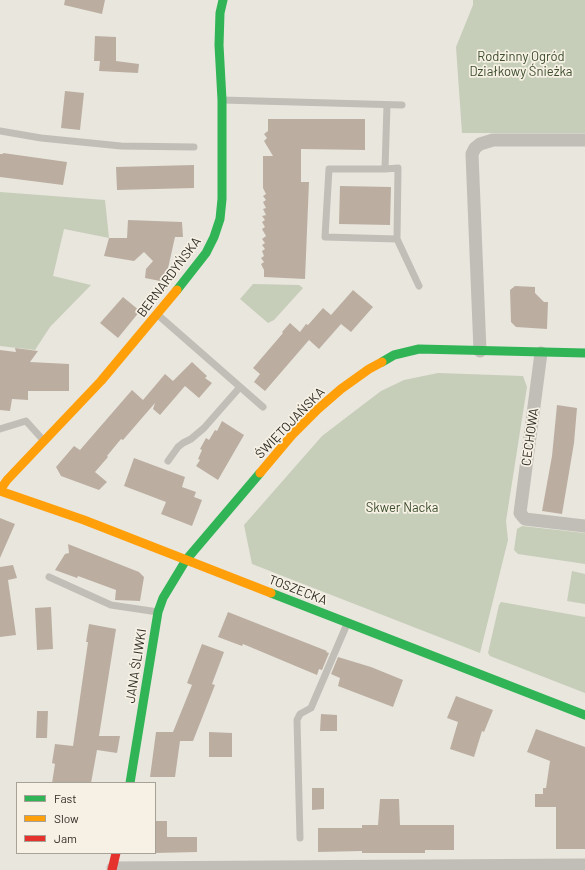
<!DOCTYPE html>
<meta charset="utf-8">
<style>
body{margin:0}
#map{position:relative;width:585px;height:870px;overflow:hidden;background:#e9e6de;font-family:Barlow,sans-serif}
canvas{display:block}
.legend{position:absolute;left:16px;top:782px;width:140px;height:72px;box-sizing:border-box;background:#f6f1e4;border:1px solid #a7a298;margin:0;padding:5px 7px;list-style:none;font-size:12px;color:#312c26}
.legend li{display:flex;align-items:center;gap:8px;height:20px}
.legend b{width:20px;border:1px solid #a7a298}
</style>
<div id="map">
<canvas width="585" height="870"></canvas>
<ul class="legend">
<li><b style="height:5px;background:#30b455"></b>Fast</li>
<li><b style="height:5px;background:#ff9f0a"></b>Slow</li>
<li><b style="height:5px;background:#e5322d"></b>Jam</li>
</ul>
</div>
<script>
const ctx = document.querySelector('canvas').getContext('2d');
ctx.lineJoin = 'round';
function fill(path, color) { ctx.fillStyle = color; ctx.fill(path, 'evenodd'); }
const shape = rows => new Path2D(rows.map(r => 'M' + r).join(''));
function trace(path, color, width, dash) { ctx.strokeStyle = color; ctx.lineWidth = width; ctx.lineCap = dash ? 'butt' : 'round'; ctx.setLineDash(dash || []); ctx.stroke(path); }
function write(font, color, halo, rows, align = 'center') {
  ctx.font = font + ' Barlow,sans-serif'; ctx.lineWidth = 3.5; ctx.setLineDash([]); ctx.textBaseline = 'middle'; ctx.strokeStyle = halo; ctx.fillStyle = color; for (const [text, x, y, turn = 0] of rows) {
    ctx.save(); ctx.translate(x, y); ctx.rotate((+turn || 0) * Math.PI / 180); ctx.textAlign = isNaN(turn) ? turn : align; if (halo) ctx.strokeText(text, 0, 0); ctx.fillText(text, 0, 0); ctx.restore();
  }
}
const green = shape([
 [473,0,585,0,585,133,462,133,456,47,473,5],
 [0,192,105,200,109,238,64,229,53,276,91,285,50,327,35,350,0,346],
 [253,284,299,285,303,288,274,320,268,323,240,299],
 [438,373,523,376,527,387,506,521,508,540,480,653,252,564,244,525,322,436,356,410,381,391,404,380],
 [522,526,585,533,585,564,518,554,514,550,517,529],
 [572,571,585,574,585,604,567,601],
 [501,602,585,617,585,693,490,656,488,653,499,605]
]);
const building = shape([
 [65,0,105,0,102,14,64,5],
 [95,36,116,37,116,61,139,64,138,73,99,71,100,61,94,61],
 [65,91,84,93,80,130,61,128],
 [268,119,365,119,365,150,301,149,301,182,309,182,305,279,264,277,264,270,261,264,264,262,261,258,264,256,262,251,265,249,262,245,265,243,262,239,266,236,262,229,265,227,262,222,265,220,262,216,266,215,263,209,266,208,263,202,266,200,263,196,266,194,263,188,263,156,273,156,264,141,267,138,264,134,268,131],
 [3,153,67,162,63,185,0,177,0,154,3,154],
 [194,165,194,188,117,190,116,167],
 [340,186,391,187,390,225,339,224],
 [128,220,182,222,183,237,175,237,165,282,145,278,146,269,153,261,144,252,134,261,104,256,109,238,127,238],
 [515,286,535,287,535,293,544,302,548,302,547,329,516,327,511,322,510,290],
 [353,290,373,307,351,332,341,324,319,349,309,340,265,391,254,382,260,374,253,368,283,333,282,332,290,323,300,332,306,324,308,325,323,308,331,315],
 [123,297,140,311,118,338,100,323],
 [15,348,38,351,30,362,69,364,69,391,28,391,28,400,12,399,10,411,0,410,0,350,16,352],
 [192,362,207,376,205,378,212,383,199,398,185,386,160,415,153,409,155,403,123,440,121,439,107,456,108,457,95,472,107,482,99,490,61,476,56,467,74,446,80,450,132,390,143,400,165,374,173,381],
 [557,405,577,408,574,443,562,514,542,511,552,456],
 [222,421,244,435,218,480,196,466,200,460,198,459,202,450,200,449,206,438,209,440,215,430,217,431],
 [134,458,185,477,182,487,196,492,194,497,202,500,192,526,161,514,166,502,124,486],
 [0,518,15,524,0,558],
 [68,544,139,572,144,577,140,601,115,600,116,590,78,576,77,578,55,570,65,554,69,553],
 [13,565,17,578,8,580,16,635,0,637,0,567],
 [51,607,53,649,37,650,35,608],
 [228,612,327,651,326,652,329,653,322,670,319,669,317,675,243,644,242,646,218,637],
 [89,624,116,629,99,736,120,736,117,753,97,750,91,783,52,783,55,764,52,763,55,744,73,746,88,642,86,642],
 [202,644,224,652,212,684,215,685,193,741,180,741,175,777,150,777,156,732,173,732,192,685,187,683],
 [338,657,371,667,403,680,393,707,338,686,340,678,331,674],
 [456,696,493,710,484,732,482,731,474,757,450,749,458,722,447,718],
 [37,711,48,711,47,738,36,738],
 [321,714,337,715,337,731,320,731],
 [536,729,585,747,585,849,556,849,556,807,535,807,535,794,543,794,543,788,546,788,550,761,527,752],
 [209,732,232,733,232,757,209,757],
 [312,788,324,788,324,809,312,810],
 [380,799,399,799,400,825,454,825,454,850,425,850,425,853,362,853,362,851,318,852,318,828,362,828,362,825,378,825],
 [155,821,167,821,167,837,197,837,197,852,155,853]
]);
const lane = shape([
 [222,100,402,105],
 [0,131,41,138,121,146,194,147],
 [385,169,398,168,397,239,325,237,329,169,385,169,387,105],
 [397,239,419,286],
 [158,315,263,407],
 [0,429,26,421,44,441],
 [168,461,178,447,183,443,191,439,204,428,240,387],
 [49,577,111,605,158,612],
 [300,838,297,720,300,714,311,708,347,624]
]);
const street = shape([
 [480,351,472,154,475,148,480,144,493,140,584,140],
 [541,353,520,513,525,519,585,526],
 [113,868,585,865]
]);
const fast = shape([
 [177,290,206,253,214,237,220,219,222,199,222,100,219,45,220,13,223,0],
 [382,362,394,355,419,349,585,353],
 [271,593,585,715],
 [130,783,158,612,163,598,186,560,260,473]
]);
const slow = shape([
 [260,473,292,435,318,409,341,389,369,369,382,362],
 [0,490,7,480,101,381,177,290],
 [0,491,84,520,271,593]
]);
const jam = shape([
 [112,870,116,853]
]);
const parkNames = [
 ["Rodzinny Ogród",521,57],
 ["Działkowy Śnieżka",521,72],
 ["Skwer Nacka",402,508]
];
const streetNames = [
 ["BERNARDYŃSKA",169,277,-53],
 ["ŚWIĘTOJAŃSKA",290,423,-46],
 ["CECHOWA",530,437,-82],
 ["TOSZECKA",298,590,21],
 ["JANA ŚLIWKI",136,666,-81]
];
fill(green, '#c6ceb9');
fill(building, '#bbaea1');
trace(lane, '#c1beb7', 7);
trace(street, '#c1beb7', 13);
trace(fast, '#30b455', 9);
trace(slow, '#ff9f0a', 9);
trace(jam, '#e5322d', 9);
write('13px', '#3b4d2d', '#f6f1e4', parkNames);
write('13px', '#312c26', '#f6f1e4', streetNames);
</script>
